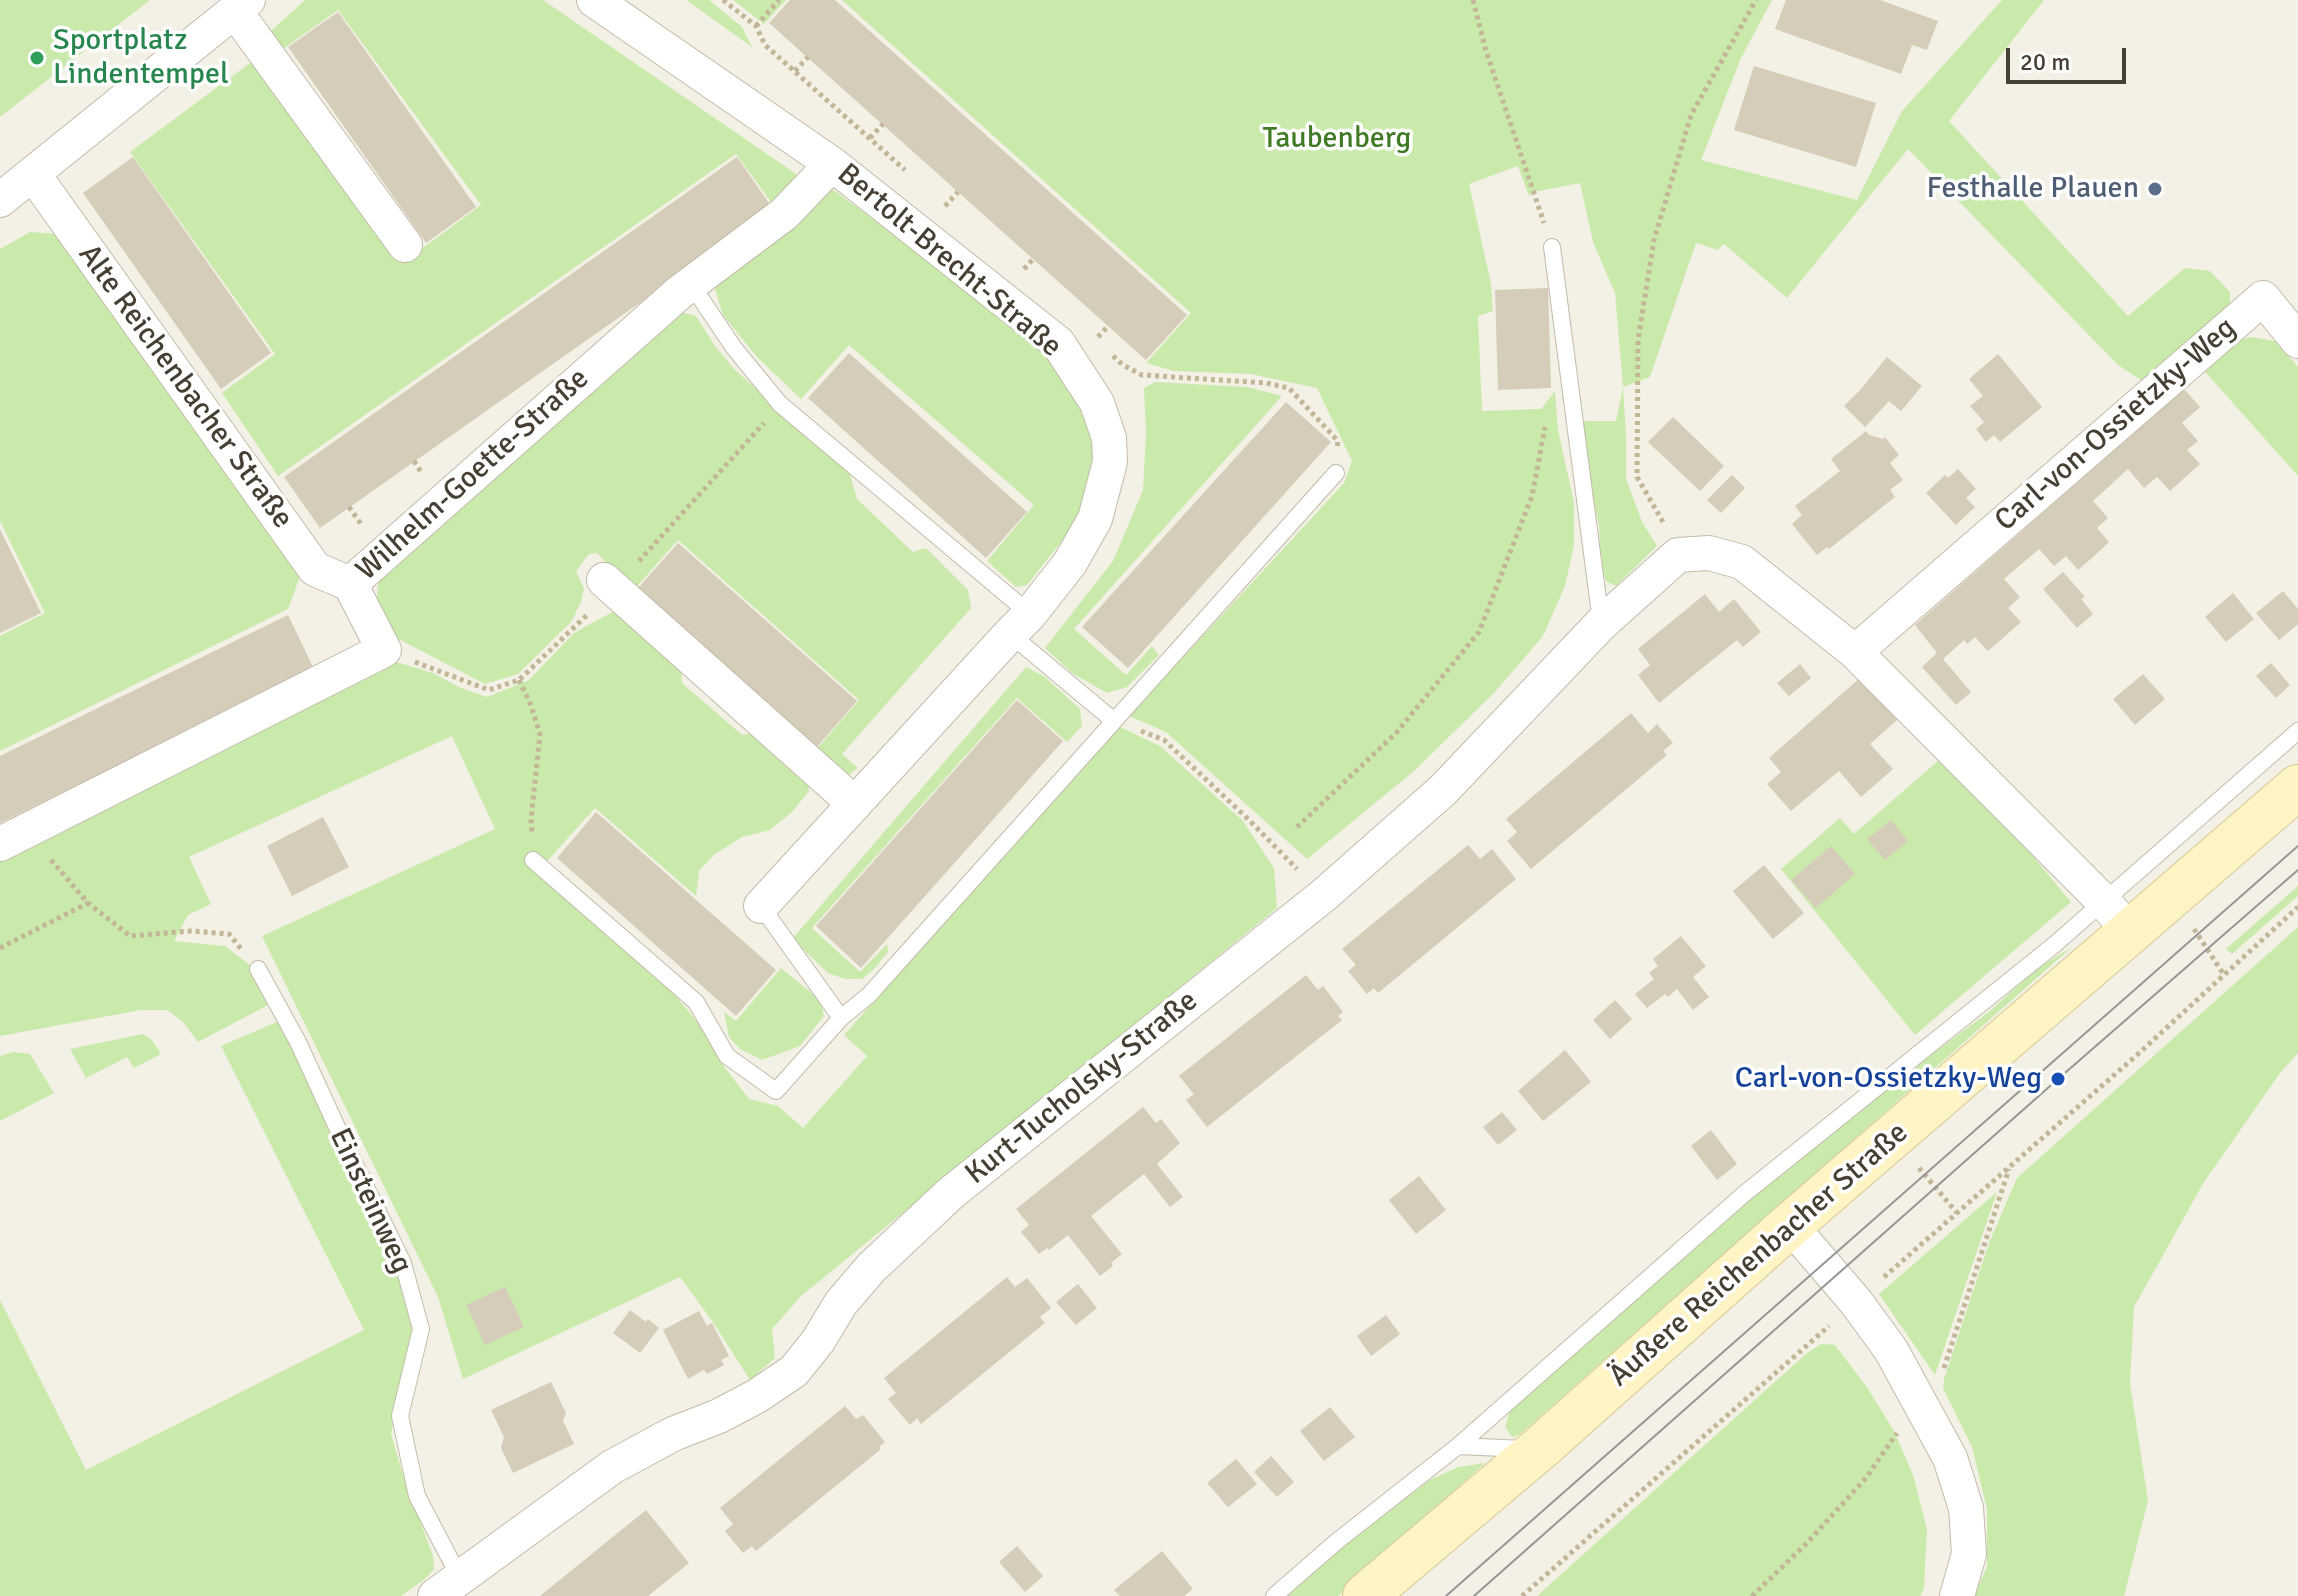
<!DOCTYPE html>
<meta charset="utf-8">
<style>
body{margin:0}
#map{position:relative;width:2298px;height:1596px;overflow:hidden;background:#f3f0e5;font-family:Signika,sans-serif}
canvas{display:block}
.scale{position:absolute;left:2006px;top:48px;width:120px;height:36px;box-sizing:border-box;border:4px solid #464034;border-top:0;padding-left:10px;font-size:24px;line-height:28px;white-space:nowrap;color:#464034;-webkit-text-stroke:6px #fff;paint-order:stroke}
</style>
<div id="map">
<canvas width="2298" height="1596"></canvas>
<div class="scale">20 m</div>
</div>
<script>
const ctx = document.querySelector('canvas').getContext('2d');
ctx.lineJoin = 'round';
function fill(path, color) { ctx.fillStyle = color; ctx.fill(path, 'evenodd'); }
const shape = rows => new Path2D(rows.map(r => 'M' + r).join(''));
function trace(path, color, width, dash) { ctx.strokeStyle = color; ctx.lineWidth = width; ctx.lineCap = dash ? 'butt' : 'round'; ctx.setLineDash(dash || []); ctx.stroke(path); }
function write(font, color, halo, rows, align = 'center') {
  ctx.font = font + ' Signika,sans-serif'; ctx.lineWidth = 7; ctx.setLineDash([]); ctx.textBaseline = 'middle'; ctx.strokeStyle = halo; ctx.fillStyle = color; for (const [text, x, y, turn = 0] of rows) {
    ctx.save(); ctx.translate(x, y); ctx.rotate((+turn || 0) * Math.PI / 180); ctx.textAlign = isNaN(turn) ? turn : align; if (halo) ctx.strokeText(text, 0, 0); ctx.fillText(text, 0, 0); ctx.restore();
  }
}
const green = shape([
 [0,0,150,0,0,117],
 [305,0,543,0,799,176,776,209,736,154,278,476,222,393,275,354,130,152,262,54,405,261,481,205,338,10,283,49,271,31],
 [686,0,709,0,742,27,752,47],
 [733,0,786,0,764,24],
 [842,0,1772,0,1741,58,1701,160,1857,200,1902,111,2002,0,2044,0,1949,121,2128,316,2185,268,2210,271,2230,292,2230,305,2147,384,2118,365,1908,149,1787,298,1724,244,1718,250,1696,243,1650,377,1623,387,1626,435,1626,479,1642,522,1657,546,1616,586,1606,581,1601,563,1599,526,1585,459,1580,421,1616,421,1623,387,1615,293,1593,242,1580,183,1534,192,1529,196,1518,166,1469,184,1491,284,1493,311,1478,316,1482,411,1541,409,1555,391,1558,430,1574,503,1574,545,1565,586,1543,636,1495,692,1414,771,1307,859,1166,732,1129,716,1344,483,1352,461,1317,388,1251,374,1174,371,1146,363,1191,313],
 [832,189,1011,321,1044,352,1081,404,1093,441,1095,480,1084,513,1027,585,1016,587,987,561,1034,505,849,345,801,399,757,357,723,315,714,286],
 [30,232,58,234,302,571,288,609,0,751,0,636,45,613,0,521,0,249],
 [681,312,696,316,715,346,734,369,849,471,857,499,913,552,926,548,968,590,971,608,842,754,858,768,848,775,815,751,859,700,678,540,633,591,597,553,589,554,576,571,584,589,581,602,571,622,518,674,485,684,389,634,375,613,379,577],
 [2251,337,2275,341,2298,367,2298,476,2199,365,2227,343],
 [1155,382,1247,387,1282,396,1074,629,1126,675,1152,646,1159,655,1127,687,1107,693,1072,673,1045,648,1113,561,1143,490,1146,433,1144,388],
 [614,611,681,660,682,683,742,735,760,731,808,780,809,791,792,812,770,830,742,837,715,854,699,871,696,896,595,808,548,860,541,871,674,994,704,1030,722,1064,749,1099,778,1106,803,1128,867,1056,844,1035,1120,727,1160,746,1243,821,1274,868,1277,908,801,1296,772,1329,775,1358,750,1380,713,1322,680,1277,463,1379,438,1297,262,936,495,829,452,736,189,857,211,904,188,915,174,941,225,946,251,966,268,1005,198,1042,183,1022,167,1010,141,1010,0,1036,0,852,389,660,433,673,459,687,487,697,529,680,574,633],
 [1026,667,1045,677,1080,709,1082,726,1067,742,1017,698,812,928,860,972,887,944,888,952,874,969,862,979,845,979,828,973,792,939],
 [1947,753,2071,902,1915,1035,1781,869,1840,818,1854,834],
 [2298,886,2298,896,2232,954,2226,949],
 [2298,927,2298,1053,2280,1073,2204,1182,2134,1307,2130,1383,2148,1501,2124,1596,1974,1596,1987,1567,1987,1509,1972,1447,1943,1388,1944,1379,1989,1243,2017,1178],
 [2072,947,1519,1435,1512,1437,1505,1427,1511,1407,1717,1227,1908,1072,1990,1011,2036,969],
 [781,968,820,1000,824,1016,800,1046,762,1060,740,1049,729,1037,724,1012,736,1021],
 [279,1021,394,1261,414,1326,391,1434,404,1478,433,1556,434,1569,425,1579,401,1596,0,1596,0,1300,86,1470,364,1330,221,1046],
 [143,1034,152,1040,161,1054,134,1068,127,1057,86,1078,70,1049],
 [14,1052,30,1054,54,1093,0,1121,0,1056],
 [1997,1192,1935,1375,1879,1294],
 [1821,1344,1835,1345,1866,1386,1893,1429,1913,1475,1927,1529,1924,1588,1920,1596,1537,1596,1807,1353],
 [1485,1463,1338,1596,1282,1596,1330,1555,1430,1480,1458,1467]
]);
const building = shape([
 [790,0,835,0,1187,315,1146,360,769,23],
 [1786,0,1880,0,1938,21,1927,50,1912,45,1901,74,1775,29],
 [338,12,476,207,426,243,288,47],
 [1754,66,1876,103,1856,167,1734,130],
 [133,157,271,353,221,389,83,193],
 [737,157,773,209,320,528,284,477],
 [1548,288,1551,388,1498,390,1495,290],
 [849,353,1027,512,986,558,808,398],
 [1998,354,2042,407,2000,442,1994,435,1986,442,1976,429,1984,422,1970,406,1983,396,1969,379],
 [1887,357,1922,386,1901,411,1889,401,1865,427,1844,406,1861,389],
 [2184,389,2200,407,2182,423,2198,441,2187,450,2200,464,2170,491,2157,477,2144,488,2128,469,2093,501,2108,518,2097,528,2109,542,2093,557,2078,570,2066,556,2054,566,2039,549,2004,579,2020,597,2008,608,2021,622,1988,651,1975,637,1967,644,1964,640,1943,659,1971,692,1956,705,1922,667,1937,653,1915,625],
 [1286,402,1331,442,1128,668,1082,627],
 [1673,417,1724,466,1700,491,1648,442],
 [1866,431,1869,435,1883,439,1885,437,1899,455,1890,463,1903,480,1890,490,1895,497,1829,549,1827,547,1817,555,1792,524,1802,515,1795,506,1840,471,1831,459],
 [1958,469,1976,489,1966,498,1975,507,1956,525,1926,493,1945,475,1948,478],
 [1732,475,1745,488,1721,513,1707,500],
 [0,529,41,613,0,633],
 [678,543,857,701,817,747,638,588],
 [2063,572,2085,597,2081,599,2093,614,2077,628,2043,589],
 [2283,591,2298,609,2298,624,2279,640,2256,613],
 [2233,593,2254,619,2226,642,2205,617],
 [1705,594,1719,612,1734,599,1761,632,1743,647,1737,640,1659,703,1638,675,1650,665,1638,649],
 [288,615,314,669,0,823,0,756],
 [2271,663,2290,685,2276,698,2256,676],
 [1800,664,1811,678,1789,696,1777,683],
 [2143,674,2165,699,2135,725,2113,699],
 [1861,677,1898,719,1870,744,1893,769,1861,797,1839,771,1791,811,1767,784,1781,772,1769,758],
 [1017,700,1063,741,861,968,816,926],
 [1631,713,1648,733,1657,724,1673,743,1663,751,1667,755,1531,869,1507,841,1517,832,1506,819],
 [596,812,776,970,736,1016,557,858],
 [323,817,349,867,292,896,267,846],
 [1891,820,1908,841,1885,860,1867,839],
 [1468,845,1480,859,1492,849,1516,879,1378,993,1374,988,1367,994,1348,971,1356,965,1342,949],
 [1831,846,1855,874,1816,908,1791,880],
 [1764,865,1804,913,1773,939,1733,891],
 [1681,936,1706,966,1693,977,1709,997,1693,1010,1677,989,1668,997,1665,994,1647,1008,1635,994,1654,979,1649,973,1658,966,1653,959],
 [1306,975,1318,990,1323,986,1343,1012,1338,1016,1342,1020,1207,1127,1186,1100,1194,1094,1179,1076],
 [1615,1000,1632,1019,1610,1039,1593,1020],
 [1565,1050,1591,1082,1543,1121,1518,1091],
 [1143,1107,1156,1123,1161,1119,1180,1143,1157,1164,1183,1197,1170,1207,1144,1174,1091,1216,1122,1254,1111,1263,1113,1266,1100,1276,1068,1235,1049,1250,1047,1248,1039,1254,1021,1232,1029,1225,1016,1209],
 [1502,1112,1517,1130,1498,1145,1483,1127],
 [1711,1130,1737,1164,1717,1180,1691,1146],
 [1419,1176,1446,1210,1416,1234,1389,1200],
 [1007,1277,1015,1287,1027,1278,1051,1308,1040,1317,1045,1323,921,1424,917,1418,910,1425,888,1399,896,1393,884,1378],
 [1078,1284,1097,1308,1076,1325,1056,1302],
 [505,1287,524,1327,485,1345,466,1305],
 [630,1310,646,1322,648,1319,659,1328,640,1353,613,1333],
 [699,1311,707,1326,712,1323,729,1356,721,1360,724,1365,707,1374,704,1370,688,1379,663,1330],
 [1386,1315,1400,1334,1371,1356,1357,1336],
 [551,1382,566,1413,563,1421,574,1444,513,1473,501,1448,504,1437,491,1410],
 [845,1406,856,1419,863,1415,885,1442,879,1447,881,1449,756,1551,752,1546,743,1553,725,1531,733,1524,720,1508],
 [1330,1407,1355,1437,1324,1461,1300,1431],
 [1271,1456,1294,1482,1277,1497,1254,1472],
 [1236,1459,1257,1484,1228,1507,1207,1483],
 [646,1510,689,1563,648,1596,540,1596],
 [1017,1546,1043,1576,1025,1592,999,1562],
 [1162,1551,1193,1589,1184,1596,1120,1596,1114,1590]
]);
const path = shape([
 [723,0,756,26,765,45,905,170],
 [1473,0,1486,51,1544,223],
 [756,26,779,0],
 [795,71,808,57],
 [870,138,883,124],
 [945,206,958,192],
 [1024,269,1033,259],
 [1098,337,1108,326],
 [1113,356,1123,365,1142,375,1266,383,1289,388,1338,441,1337,449],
 [414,461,421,472],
 [349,507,361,524],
 [1663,522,1637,477,1638,340,1654,240,1691,115,1756,0],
 [639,561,764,423],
 [415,662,489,690,519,680,588,614],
 [519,680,530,703,540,734,531,819,532,835],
 [1141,731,1164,740,1247,818,1297,869],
 [1297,827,1396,733,1479,632,1532,496,1545,427],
 [51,860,88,903,130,936,191,931,229,934,242,950],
 [2194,929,2224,975],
 [0,948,88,903],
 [1919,1168,1957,1213],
 [1884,1277,2137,1055,2298,907],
 [1944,1368,2009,1169],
 [1522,1596,1829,1326],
 [1752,1596,1806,1544,1866,1478,1897,1433]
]);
const lane = shape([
 [1552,247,1601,622],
 [691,284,734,348,780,404,1030,614],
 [1010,634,1114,721],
 [533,860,696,1002,727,1056,776,1091,841,1018,869,995,1336,473],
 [761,906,841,1018],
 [258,969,298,1042,341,1136,403,1263,421,1329,400,1416,417,1496,460,1578],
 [1458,1446,1744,1194,2054,945,2298,731],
 [1274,1596,1336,1542,1458,1446,1525,1449]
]);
const street = shape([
 [594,0,832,164,1058,343,1097,403,1109,438,1110,462,1095,519,1070,563,1030,614,1010,634,761,906],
 [235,11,405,245],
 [33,174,315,569,350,584],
 [0,200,248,0],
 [604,580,855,804],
 [350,584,680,292,784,214,832,164],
 [1855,652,2263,298,2298,341],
 [0,844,384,650,350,584],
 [1790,1225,1856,1302,1891,1350,1950,1458,1966,1508,1969,1554,1957,1596],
 [435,1596,612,1467,673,1434,719,1416,757,1396,794,1371,818,1341,841,1303,871,1268,951,1193,1324,895,1443,790,1601,624,1678,555,1709,553,1742,562,1855,652,2104,902,2131,933]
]);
const secondary = shape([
 [1365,1596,1539,1449,1790,1225,2298,787]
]);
const tram = shape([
 [1446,1596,2298,846],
 [1474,1596,2058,1079,2298,870]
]);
const markers = [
 [37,58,8,"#2e9e5b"],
 [2155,189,8,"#5c6f8a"],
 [2058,1079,8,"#1a4fb4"]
];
const leisureNames = [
 ["Sportplatz",53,41],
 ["Lindentempel",53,75]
];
const parkNames = [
 ["Taubenberg",1337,139]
];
const serviceNames = [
 ["Festhalle Plauen",2139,189]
];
const streetNames = [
 ["Bertolt-Brecht-Straße",949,261,40],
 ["Alte Reichenbacher Straße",185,387,54],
 ["Carl-von-Ossietzky-Weg",2116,425,-41],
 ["Wilhelm-Goette-Straße",473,475,-42],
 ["Kurt-Tucholsky-Straße",1082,1088,-39],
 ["Einsteinweg",370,1201,65],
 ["Äußere Reichenbacher Straße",1759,1255,-41]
];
const transitNames = [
 ["Carl-von-Ossietzky-Weg",2042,1079]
];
fill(green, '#caeaac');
fill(building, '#d5ccba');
trace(lane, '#c2bbaa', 18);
trace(street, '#c2bbaa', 36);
trace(secondary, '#d6c892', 46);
trace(path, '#c2b598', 5, [4, 4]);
trace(lane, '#fff', 16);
trace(street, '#fff', 34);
trace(secondary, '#fff4c3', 44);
trace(tram, '#959595', 2);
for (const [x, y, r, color] of markers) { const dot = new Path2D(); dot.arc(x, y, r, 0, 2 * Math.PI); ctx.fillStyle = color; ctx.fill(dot); trace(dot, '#fff', 3); }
write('30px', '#27864d', '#fff', leisureNames, 'left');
write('30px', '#407a25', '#fff', parkNames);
write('30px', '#4e5e75', '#fff', serviceNames, 'right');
write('30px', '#464034', '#fff', streetNames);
write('30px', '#164399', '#fff', transitNames, 'right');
</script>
